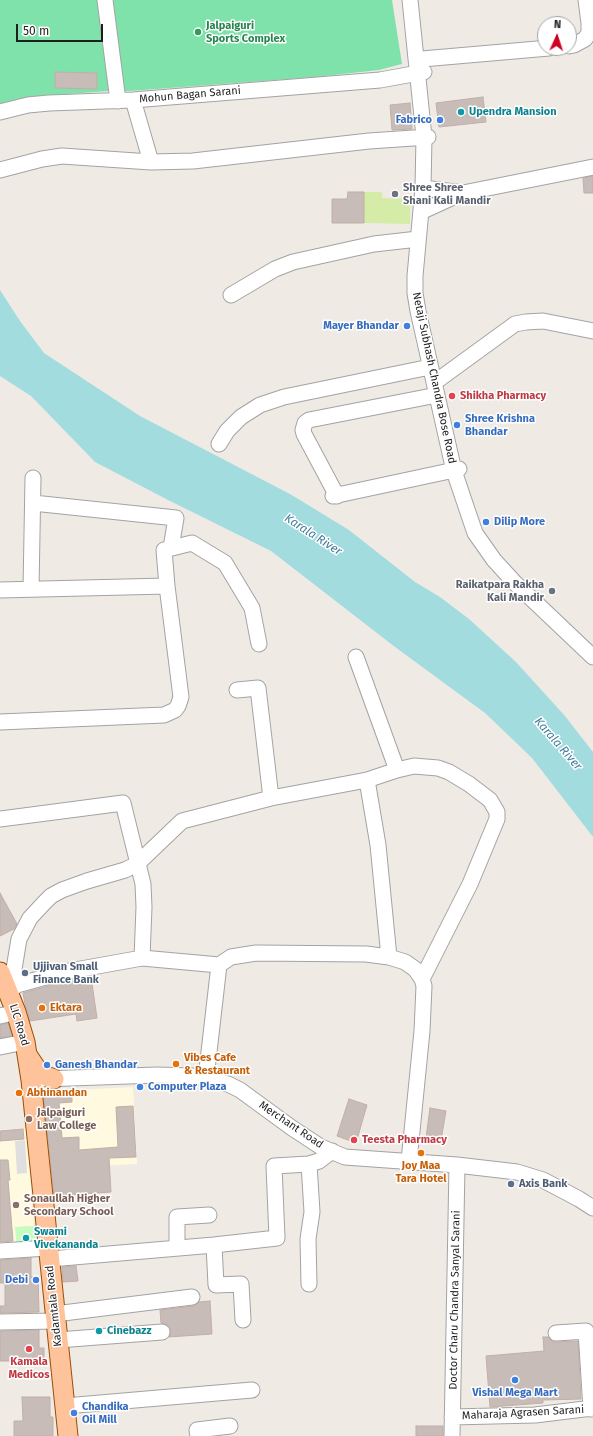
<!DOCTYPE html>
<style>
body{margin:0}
#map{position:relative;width:593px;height:1436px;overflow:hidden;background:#f0eae5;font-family:"Fira Sans",sans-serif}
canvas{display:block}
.north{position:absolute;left:537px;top:16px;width:40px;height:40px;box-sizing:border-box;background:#fff;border:1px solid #a5a5a5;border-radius:50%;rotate:3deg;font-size:11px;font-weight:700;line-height:16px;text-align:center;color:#1f1f1f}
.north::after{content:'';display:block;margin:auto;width:14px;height:18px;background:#ce0023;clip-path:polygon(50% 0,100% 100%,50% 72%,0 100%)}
.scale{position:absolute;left:16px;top:24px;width:87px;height:18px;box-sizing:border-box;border:2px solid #1f1f1f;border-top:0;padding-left:5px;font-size:12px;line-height:14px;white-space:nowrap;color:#1f1f1f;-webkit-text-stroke:3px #fff;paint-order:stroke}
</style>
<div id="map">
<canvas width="593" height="1436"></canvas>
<div class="north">N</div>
<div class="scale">50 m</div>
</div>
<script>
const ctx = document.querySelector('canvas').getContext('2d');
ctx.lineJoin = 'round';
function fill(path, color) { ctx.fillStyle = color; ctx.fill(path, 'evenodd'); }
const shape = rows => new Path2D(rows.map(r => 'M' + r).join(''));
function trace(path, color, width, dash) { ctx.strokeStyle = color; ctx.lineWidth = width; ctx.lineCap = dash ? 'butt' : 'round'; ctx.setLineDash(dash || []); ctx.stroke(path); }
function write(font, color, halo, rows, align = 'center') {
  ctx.font = font + ' "Fira Sans",sans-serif'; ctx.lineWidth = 3; ctx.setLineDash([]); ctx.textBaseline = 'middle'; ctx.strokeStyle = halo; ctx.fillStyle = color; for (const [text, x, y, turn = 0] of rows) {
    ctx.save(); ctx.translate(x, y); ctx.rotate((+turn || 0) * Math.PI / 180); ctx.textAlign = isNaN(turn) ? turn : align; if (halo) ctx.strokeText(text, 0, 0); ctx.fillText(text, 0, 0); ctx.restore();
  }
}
const education = shape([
 [133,1087,137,1164,44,1169,39,1092],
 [27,1128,34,1226,16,1227,17,1251,0,1253,0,1130]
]);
const grass = shape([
 [364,192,382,192,382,198,410,199,410,224,364,223]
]);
const park = shape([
 [34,1226,35,1239,25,1251,17,1251,15,1227]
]);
const pitch = shape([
 [0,0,392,0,402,64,379,70,316,77,130,91,108,91,41,96,0,105]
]);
const parking = shape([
 [25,1140,27,1173,17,1174,15,1141]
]);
const water = shape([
 [0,290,20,321,44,353,140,416,290,494,349,530,415,582,440,597,469,619,516,662,565,716,593,752,593,837,532,758,485,713,395,647,271,551,168,500,95,462,31,396,0,376]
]);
const building = shape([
 [55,72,97,73,97,89,55,88,55,72],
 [483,97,486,122,439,127,436,103,483,97],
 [410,103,412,129,392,130,390,105,410,103],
 [593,176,593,193,584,193,583,178,593,176],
 [348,192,364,192,364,223,332,223,332,199,347,199,348,192],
 [0,893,17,924,14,929,0,936,0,893],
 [91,977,97,1018,77,1021,76,1014,30,1021,25,1004,23,993,63,982,91,977],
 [8,1023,12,1036,0,1038,0,1025,8,1023],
 [72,1091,72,1102,59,1103,62,1138,79,1137,79,1150,118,1147,116,1107,133,1106,136,1157,109,1158,111,1192,54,1196,43,1093,72,1091],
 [349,1099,367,1105,356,1143,337,1136,349,1099],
 [430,1108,446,1111,441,1140,426,1138,430,1108],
 [23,1129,24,1139,0,1141,0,1131,23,1129],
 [0,1160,8,1160,10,1180,8,1180,13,1241,0,1242,0,1160],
 [31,1258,31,1277,38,1277,39,1312,0,1313,0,1306,5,1306,5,1283,0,1283,0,1260,31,1258],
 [76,1266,78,1281,63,1282,62,1267,76,1266],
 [210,1301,212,1334,169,1337,171,1332,170,1327,166,1324,161,1323,160,1310,193,1306,199,1302,210,1301],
 [39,1330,39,1348,44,1348,44,1361,0,1361,0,1331,39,1330],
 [543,1337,548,1337,552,1341,556,1342,578,1341,581,1399,543,1400,543,1403,490,1407,486,1356,544,1351,543,1337],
 [22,1397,50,1397,50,1417,53,1417,53,1436,14,1436,14,1421,23,1421,22,1397],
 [416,1426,443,1426,443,1436,416,1436,416,1426]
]);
const minor = shape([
 [105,0,118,101],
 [410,0,424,137,423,188,415,276,415,293,418,311,454,471,475,533,494,560,515,583,593,657],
 [569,46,574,45,585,39,589,33,589,23,586,0],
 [422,59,549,48],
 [133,100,151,162],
 [0,112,28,105,49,103,133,100,380,80,424,72],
 [0,170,42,159,62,156,151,162,193,161,369,141,428,137],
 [423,188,463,193,593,167],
 [425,210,462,193],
 [231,295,275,269,293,262,374,244,418,239],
 [438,380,515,324,526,322,543,321,593,331],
 [219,444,227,431,241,417,260,405,284,397,430,367],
 [333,496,459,469],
 [337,496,304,434,303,430,305,423,309,420,437,395],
 [33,503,176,518,171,548],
 [167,586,164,550,192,543,225,563,252,608,259,644],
 [31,589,33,478],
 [0,590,167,586,181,697,178,706,175,710,164,715,0,722],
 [356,657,397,770],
 [237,690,258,688,271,798],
 [367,780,378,845,389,957],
 [0,819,123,803,143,884,144,907,142,958,64,972,17,985],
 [142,958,219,965],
 [8,992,17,985,14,969,19,939,30,918,44,903,51,896,62,890,87,881,125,870,137,864,182,821,271,798,367,780,397,770,414,766,438,768,449,772,469,784,490,800,497,812,497,819,470,884,422,979],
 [0,1016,16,1012],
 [0,1047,25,1042],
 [206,1078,219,965,231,957,256,953,366,954,389,957,405,962,415,969,422,979,424,986,422,1031,409,1161],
 [42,1079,157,1075,192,1076,206,1078,228,1084,240,1090,292,1128,321,1147,345,1157,457,1165,517,1172,543,1180,579,1199,593,1208],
 [309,1164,312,1212,308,1239,309,1284],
 [214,1245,216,1285,241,1284,243,1320],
 [177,1248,177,1217,209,1215],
 [0,1251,48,1248],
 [50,1259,214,1245,277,1238,274,1166,309,1164,319,1161,332,1151],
 [55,1314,192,1297],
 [0,1322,56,1321],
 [556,1333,586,1331,591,1409],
 [58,1340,162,1332],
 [65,1406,252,1390],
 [452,1417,535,1415,593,1408],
 [198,1436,197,1430,230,1426],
 [452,1436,457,1165]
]);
const major = shape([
 [0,972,16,1012,25,1042,31,1080,68,1436],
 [28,1056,38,1071,46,1076,54,1079]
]);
const markers = [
 [198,32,4,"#2e9e5b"],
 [461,112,4,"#0f9aa8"],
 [440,120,4,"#3f7fe0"],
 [395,194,4,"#6b7280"],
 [407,326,4,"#3f7fe0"],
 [452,396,4,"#e0444e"],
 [457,425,4,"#3f7fe0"],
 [486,522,4,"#3f7fe0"],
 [552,591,4,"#6b7280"],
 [25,973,4,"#5c6f8a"],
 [42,1008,4,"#e8710a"],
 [176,1064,4,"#e8710a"],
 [47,1065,4,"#3f7fe0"],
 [140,1087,4,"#3f7fe0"],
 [19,1093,4,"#e8710a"],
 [29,1119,4,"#8d6e63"],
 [354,1140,4,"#e0444e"],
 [421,1153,4,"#e8710a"],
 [511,1184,4,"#5c6f8a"],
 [16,1205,4,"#8d6e63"],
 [26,1238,4,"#0f9aa8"],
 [36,1280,4,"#3f7fe0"],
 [99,1331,4,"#0f9aa8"],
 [29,1349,4,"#e0444e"],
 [515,1380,4,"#3f7fe0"],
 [74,1413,4,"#3f7fe0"]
];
const leisureNames = [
 ["Jalpaiguri",206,26],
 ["Sports Complex",206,39]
];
const streetNames = [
 ["Mohun Bagan Sarani",190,95,-5],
 ["Netaji Subhash Chandra Bose Road",434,378,78],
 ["LIC Road",19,1025,73],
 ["Merchant Road",291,1125,34],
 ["Doctor Charu Chandra Sanyal Sarani",455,1300,-89],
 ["Kadamtala Road",54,1306,-96],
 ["Maharaja Agrasen Sarani",523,1413,-3]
];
const cultureNames = [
 ["Upendra Mansion",469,112],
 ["Swami",34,1232],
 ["Vivekananda",34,1245],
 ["Cinebazz",107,1331]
];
const shopNames = [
 ["Fabrico",432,120,"right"],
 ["Mayer Bhandar",399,326,"right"],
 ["Shree Krishna",465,419],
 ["Bhandar",465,432],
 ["Dilip More",494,522],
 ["Ganesh Bhandar",55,1065],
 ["Computer Plaza",148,1087],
 ["Debi",28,1280,"right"],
 ["Vishal Mega Mart",515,1393,"center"],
 ["Chandika",82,1407],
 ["Oil Mill",82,1420]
];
const worshipNames = [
 ["Shree Shree",403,188],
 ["Shani Kali Mandir",403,201],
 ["Raikatpara Rakha",544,585,"right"],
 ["Kali Mandir",544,598,"right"]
];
const healthNames = [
 ["Shikha Pharmacy",460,396],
 ["Teesta Pharmacy",362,1140],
 ["Kamala",29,1362,"center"],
 ["Medicos",29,1375,"center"]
];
const serviceNames = [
 ["Ujjivan Small",33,967],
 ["Finance Bank",33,980],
 ["Axis Bank",519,1184]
];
const foodNames = [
 ["Ektara",50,1008],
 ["Vibes Cafe",184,1058],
 ["& Restaurant",184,1071],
 ["Abhinandan",27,1093],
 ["Joy Maa",421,1166,"center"],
 ["Tara Hotel",421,1179,"center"]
];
const educationNames = [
 ["Jalpaiguri",37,1113],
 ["Law College",37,1126],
 ["Sonaullah Higher",24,1199],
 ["Secondary School",24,1212]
];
const waterNames = [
 ["Karala River",313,535,33],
 ["Karala River",558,744,49]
];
fill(education, '#fffadf');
fill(grass, '#d5eca9');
fill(park, '#c6fcc0');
fill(pitch, '#80e2ab');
fill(parking, '#dfdfdf');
fill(water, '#a3dcdf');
fill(building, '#c8bcb8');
trace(building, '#c2aea6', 1);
trace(minor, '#a3a3a3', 17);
trace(major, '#9a4d00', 21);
trace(minor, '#fff', 15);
trace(major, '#ffc39b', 19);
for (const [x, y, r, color] of markers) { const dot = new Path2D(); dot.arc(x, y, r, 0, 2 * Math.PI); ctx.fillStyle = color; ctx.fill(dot); trace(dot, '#fff', 1.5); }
write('bold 11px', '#27864d', '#fff', leisureNames, 'left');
write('11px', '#1f1f1f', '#fff', streetNames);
write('bold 11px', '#0d838f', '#fff', cultureNames, 'left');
write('bold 11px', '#366cbe', '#fff', shopNames, 'left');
write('bold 11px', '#5b616d', '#fff', worshipNames, 'left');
write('bold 11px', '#be3a42', '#fff', healthNames, 'left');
write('bold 11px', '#4e5e75', '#fff', serviceNames, 'left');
write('bold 11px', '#c56008', '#fff', foodNames, 'left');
write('bold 11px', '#785e54', '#fff', educationNames, 'left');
write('italic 12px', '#3f7c9b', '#fff', waterNames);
</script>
